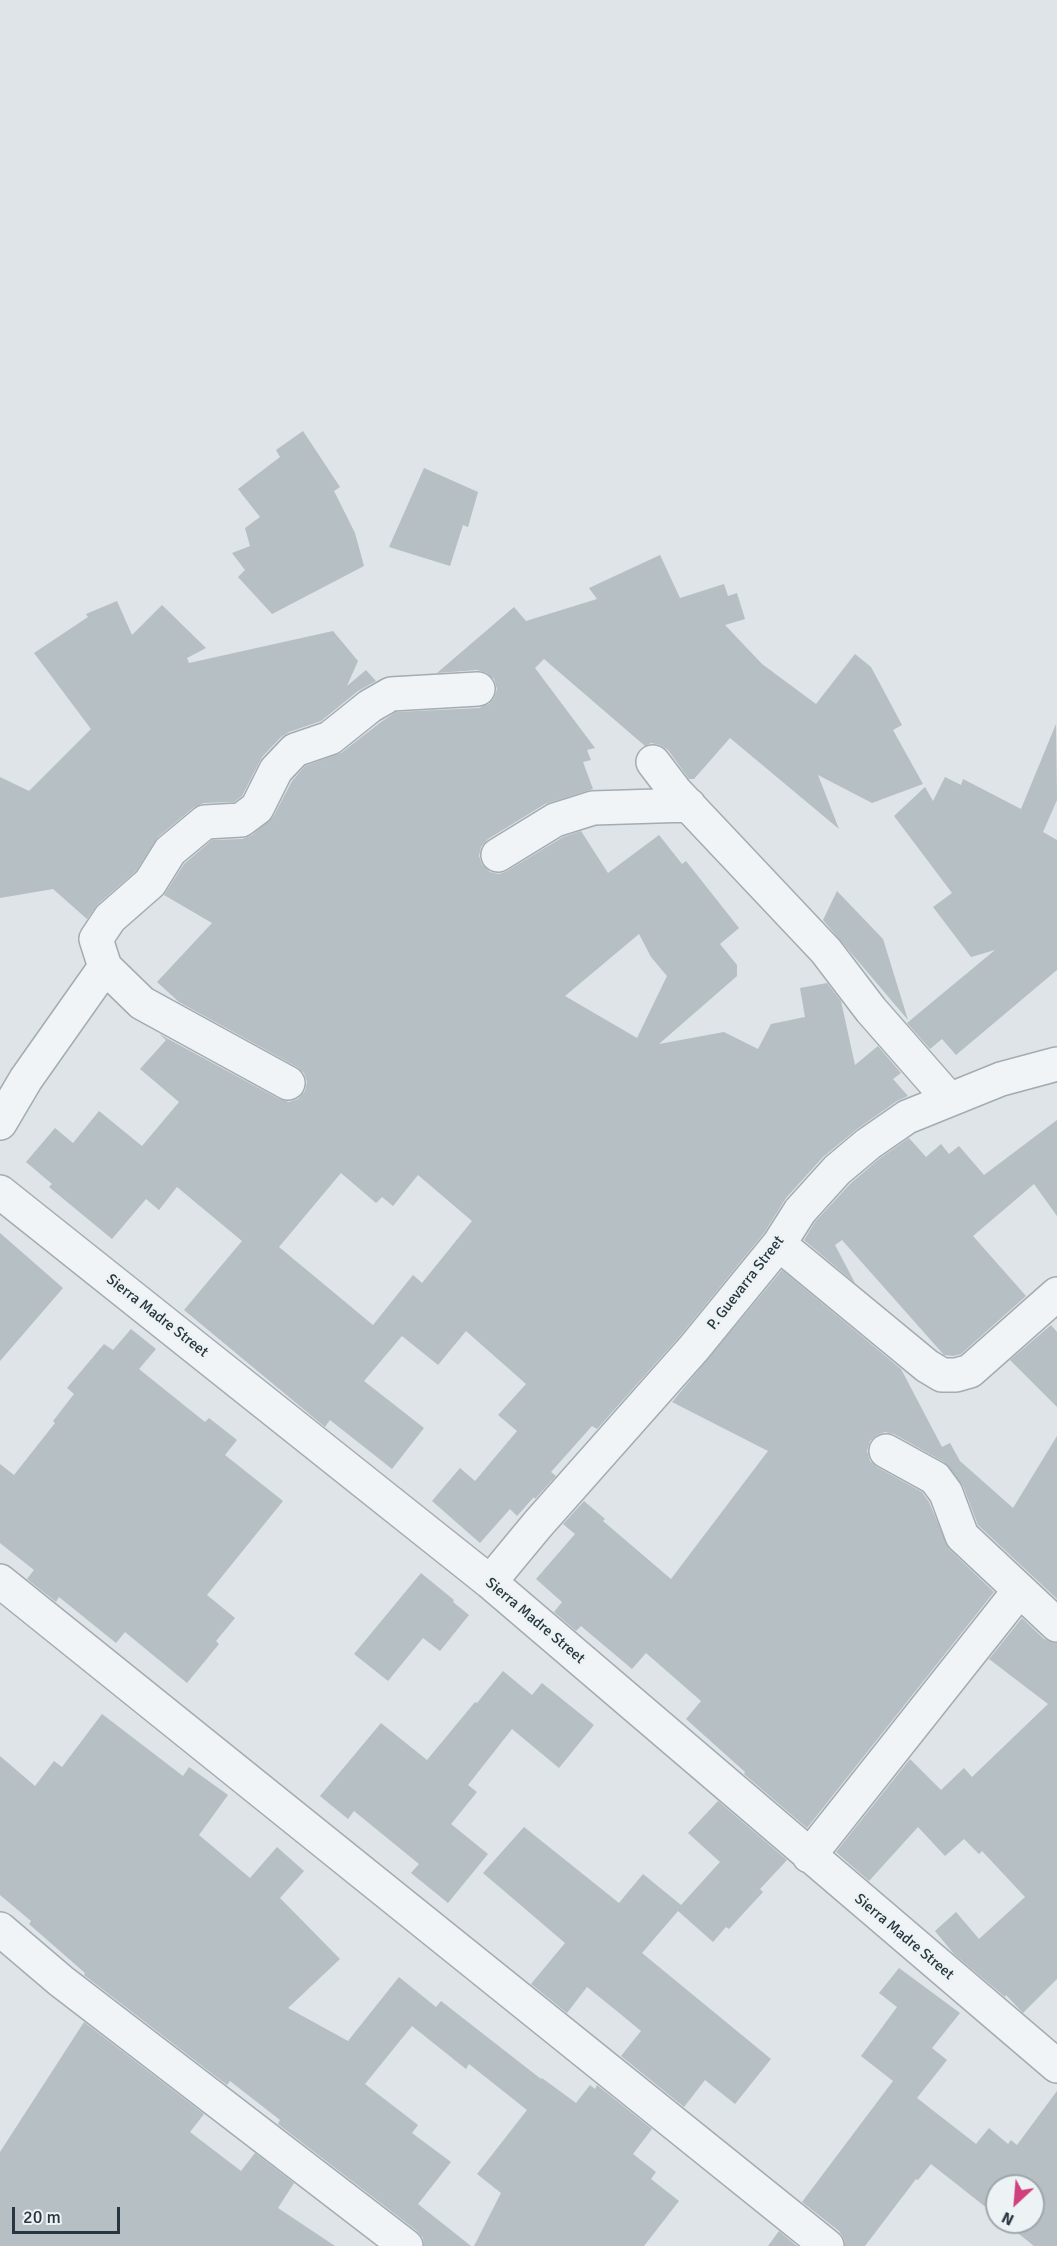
<!DOCTYPE html>
<style>
body{margin:0}
#map{position:relative;width:1057px;height:2246px;overflow:hidden;background:#dee4e8;font-family:Signika,sans-serif}
canvas{display:block}
.north{position:absolute;left:985px;top:2174px;width:60px;height:60px;box-sizing:border-box;background:#edf3f5;border:2px solid #9ea7ac;border-radius:50%;rotate:206deg;font-size:16px;font-weight:700;line-height:24px;text-align:center;color:#27363f}
.north::after{content:'';display:block;margin:auto;width:21px;height:27px;background:#cf407d;clip-path:polygon(50% 0,100% 100%,50% 72%,0 100%)}
.scale{position:absolute;left:12px;top:2207px;width:108px;height:27px;box-sizing:border-box;border:3px solid #27363f;border-top:0;padding-left:8px;font-size:18px;line-height:21px;white-space:nowrap;color:#27363f;-webkit-text-stroke:4px #edf3f5;paint-order:stroke}
</style>
<div id="map">
<canvas width="1057" height="2246"></canvas>
<div class="north">N</div>
<div class="scale">20 m</div>
</div>
<script>
const ctx = document.querySelector('canvas').getContext('2d');
ctx.lineJoin = 'round';
function fill(path, color) { ctx.fillStyle = color; ctx.fill(path, 'evenodd'); }
const shape = rows => new Path2D(rows.map(r => 'M' + r).join(''));
function trace(path, color, width, dash) { ctx.strokeStyle = color; ctx.lineWidth = width; ctx.lineCap = dash ? 'butt' : 'round'; ctx.setLineDash(dash || []); ctx.stroke(path); }
function write(font, color, halo, rows, align = 'center') {
  ctx.font = font + ' Signika,sans-serif'; ctx.lineWidth = 6; ctx.setLineDash([]); ctx.textBaseline = 'middle'; ctx.strokeStyle = halo; ctx.fillStyle = color; for (const [text, x, y, turn = 0] of rows) {
    ctx.save(); ctx.translate(x, y); ctx.rotate((+turn || 0) * Math.PI / 180); ctx.textAlign = isNaN(turn) ? turn : align; if (halo) ctx.strokeText(text, 0, 0); ctx.fillText(text, 0, 0); ctx.restore();
  }
}
const building = shape([
 [303,431,340,487,334,491,355,533,364,566,272,614,238,577,245,570,232,553,250,546,245,528,260,517,238,489,280,457,276,450],
 [424,468,478,492,468,527,463,525,450,566,389,547],
 [660,555,680,598,724,584,728,596,737,593,745,619,725,625,762,664,816,704,855,654,871,667,902,725,893,730,923,784,872,803,818,775,839,829,730,738,694,779,689,779,668,750,660,745,651,743,645,746,544,659,535,668,595,748,587,750,591,760,583,762,593,789,545,804,488,839,481,847,479,856,482,864,490,872,499,874,507,871,563,837,581,831,608,873,659,835,682,864,686,861,739,928,720,944,737,965,737,976,659,1044,724,1032,758,1049,771,1024,805,1017,800,988,827,983,841,1001,855,1065,878,1046,901,1073,893,1079,908,1096,897,1101,857,1129,823,1157,786,1198,764,1233,680,1336,597,1429,592,1426,551,1472,556,1476,535,1499,534,1497,517,1516,510,1509,480,1543,432,1501,460,1468,475,1481,517,1431,498,1415,526,1384,466,1331,438,1365,402,1336,364,1381,424,1428,392,1469,330,1420,325,1427,184,1310,242,1241,177,1187,159,1210,146,1199,112,1239,49,1187,52,1184,26,1162,55,1128,73,1143,99,1111,142,1146,179,1102,140,1069,166,1040,159,1034,279,1099,289,1102,298,1099,305,1091,307,1082,304,1073,297,1067,179,1002,157,982,212,923,164,895,184,864,212,840,242,839,252,835,273,817,292,781,305,766,341,753,381,722,396,712,479,708,489,704,494,698,497,689,494,679,487,673,477,670,437,673,514,607,526,621,597,599,589,588],
 [639,934,651,957,667,976,637,1038,565,996],
 [341,1173,376,1203,382,1197,393,1206,418,1175,472,1221,422,1283,413,1275,373,1325,279,1247],
 [117,601,132,635,162,605,206,648,187,658,189,663,333,631,358,661,347,686,366,670,376,681,358,691,321,721,289,732,281,737,262,757,242,796,234,802,204,803,193,808,158,837,136,871,98,904,87,919,53,889,0,898,0,777,29,791,91,729,34,653,88,617,86,614],
 [1056,724,1057,800,1043,832,1057,840,1057,970,956,1055,942,1039,930,1049,907,1023,995,950,971,957,933,907,952,893,894,816,925,787,933,801,945,777,961,785,963,779,1021,809],
 [837,891,883,939,908,1020,823,920],
 [1057,1120,1057,1216,1034,1184,973,1236,1026,1296,961,1354,953,1356,944,1355,842,1240,835,1245,855,1283,804,1240,815,1222,850,1184,879,1159,909,1138,926,1157,941,1144,949,1154,959,1146,984,1175],
 [0,1233,63,1288,0,1361],
 [782,1270,901,1369,942,1447,950,1443,960,1461,1013,1508,1057,1436,1057,1599,978,1525,963,1486,944,1462,894,1434,885,1432,877,1435,870,1441,867,1451,870,1461,877,1467,922,1492,929,1502,949,1549,994,1592,807,1828,744,1774,745,1772,686,1719,701,1701,646,1653,632,1669,581,1626,576,1631,554,1612,562,1602,536,1579,575,1534,563,1524,584,1501,605,1519,603,1521,671,1579,768,1451,672,1402],
 [1051,1325,1057,1332,1057,1407,1010,1360],
 [131,1329,156,1349,139,1369,205,1422,209,1418,237,1440,225,1455,283,1501,207,1595,235,1618,216,1641,219,1644,187,1683,125,1632,116,1643,59,1597,56,1602,27,1579,34,1570,0,1543,0,1464,14,1475,55,1423,53,1421,74,1394,67,1388,104,1344,113,1350],
 [421,1573,454,1600,453,1602,469,1615,440,1651,423,1638,388,1681,354,1654],
 [1022,1618,1044,1639,1057,1643,1057,1979,1023,2013,1006,1995,1005,1997,954,1954,935,1931,956,1912,979,1939,1025,1897,982,1851,979,1854,964,1839,945,1856,918,1827,869,1881,836,1852,910,1759,941,1790,964,1768,972,1777,1048,1704,989,1659],
 [503,1671,532,1695,542,1683,594,1725,559,1768,512,1729,468,1785,477,1792,451,1824,488,1854,448,1903,411,1873,419,1864,354,1811,348,1819,320,1796,381,1723,427,1760,475,1702,477,1703],
 [102,1714,183,1776,189,1767,228,1795,199,1835,250,1878,277,1847,304,1871,280,1898,340,1959,288,2008,348,2041,399,1977,436,2007,441,2001,541,2079,542,2078,576,2103,590,2085,595,2089,597,2085,652,2129,633,2154,656,2172,651,2179,679,2201,644,2246,474,2246,501,2193,477,2174,527,2110,469,2064,466,2069,412,2026,365,2084,418,2125,412,2133,451,2162,418,2204,471,2246,424,2246,423,2238,417,2231,278,2124,280,2120,230,2081,227,2085,84,1975,85,1973,29,1924,31,1921,0,1895,0,1756,35,1786,54,1761,62,1767],
 [718,1801,787,1860,760,1889,763,1892,729,1929,726,1927,713,1942,678,1911,642,1953,771,2059,735,2104,705,2080,684,2107,621,2056,641,2031,618,2012,587,1987,567,2013,531,1984,565,1943,483,1873,524,1827,619,1903,643,1874,681,1905,720,1862,688,1833],
 [899,1968,960,2013,932,2048,947,2060,917,2098,976,2144,989,2128,1008,2144,1011,2140,1017,2145,1057,2091,1057,2246,1034,2246,1004,2222,1033,2222,1033,2186,997,2186,997,2216,931,2164,918,2180,916,2179,865,2246,845,2246,844,2239,839,2231,802,2202,893,2081,861,2056,897,2007,879,1993],
 [84,2022,204,2114,190,2132,241,2171,255,2153,294,2183,278,2208,335,2246,0,2246,0,2152],
 [779,2231,797,2246,768,2246]
]);
const minor = shape([
 [653,762,675,791,826,951,871,1010,949,1099],
 [498,855,555,820,593,808,689,805],
 [105,967,96,939,110,918,150,883,170,851,205,822,241,820,257,808,276,770,295,750,330,738,370,706,391,694,478,689],
 [0,1123,26,1079,105,967,142,1003,288,1083],
 [0,1192,490,1582,1057,2066],
 [779,1244,927,1366,942,1375,956,1375,970,1371,1057,1294],
 [886,1451,935,1478,946,1493,962,1536,1057,1625],
 [0,1581,827,2246],
 [490,1582,538,1524,694,1348,779,1244,800,1211,837,1170,868,1144,907,1117,1001,1079,1057,1064],
 [809,1856,1019,1591],
 [0,1929,61,1981,406,2246]
]);
const streetNames = [
 ["P. Guevarra Street",746,1283,-52],
 ["Sierra Madre Street",157,1316,38],
 ["Sierra Madre Street",535,1621,40],
 ["Sierra Madre Street",904,1937,40]
];
fill(building, '#b5bfc4');
trace(minor, '#a3acb2', 36);
trace(minor, '#f0f4f6', 33);
write('15px', '#27363f', '#edf3f5', streetNames);
</script>
